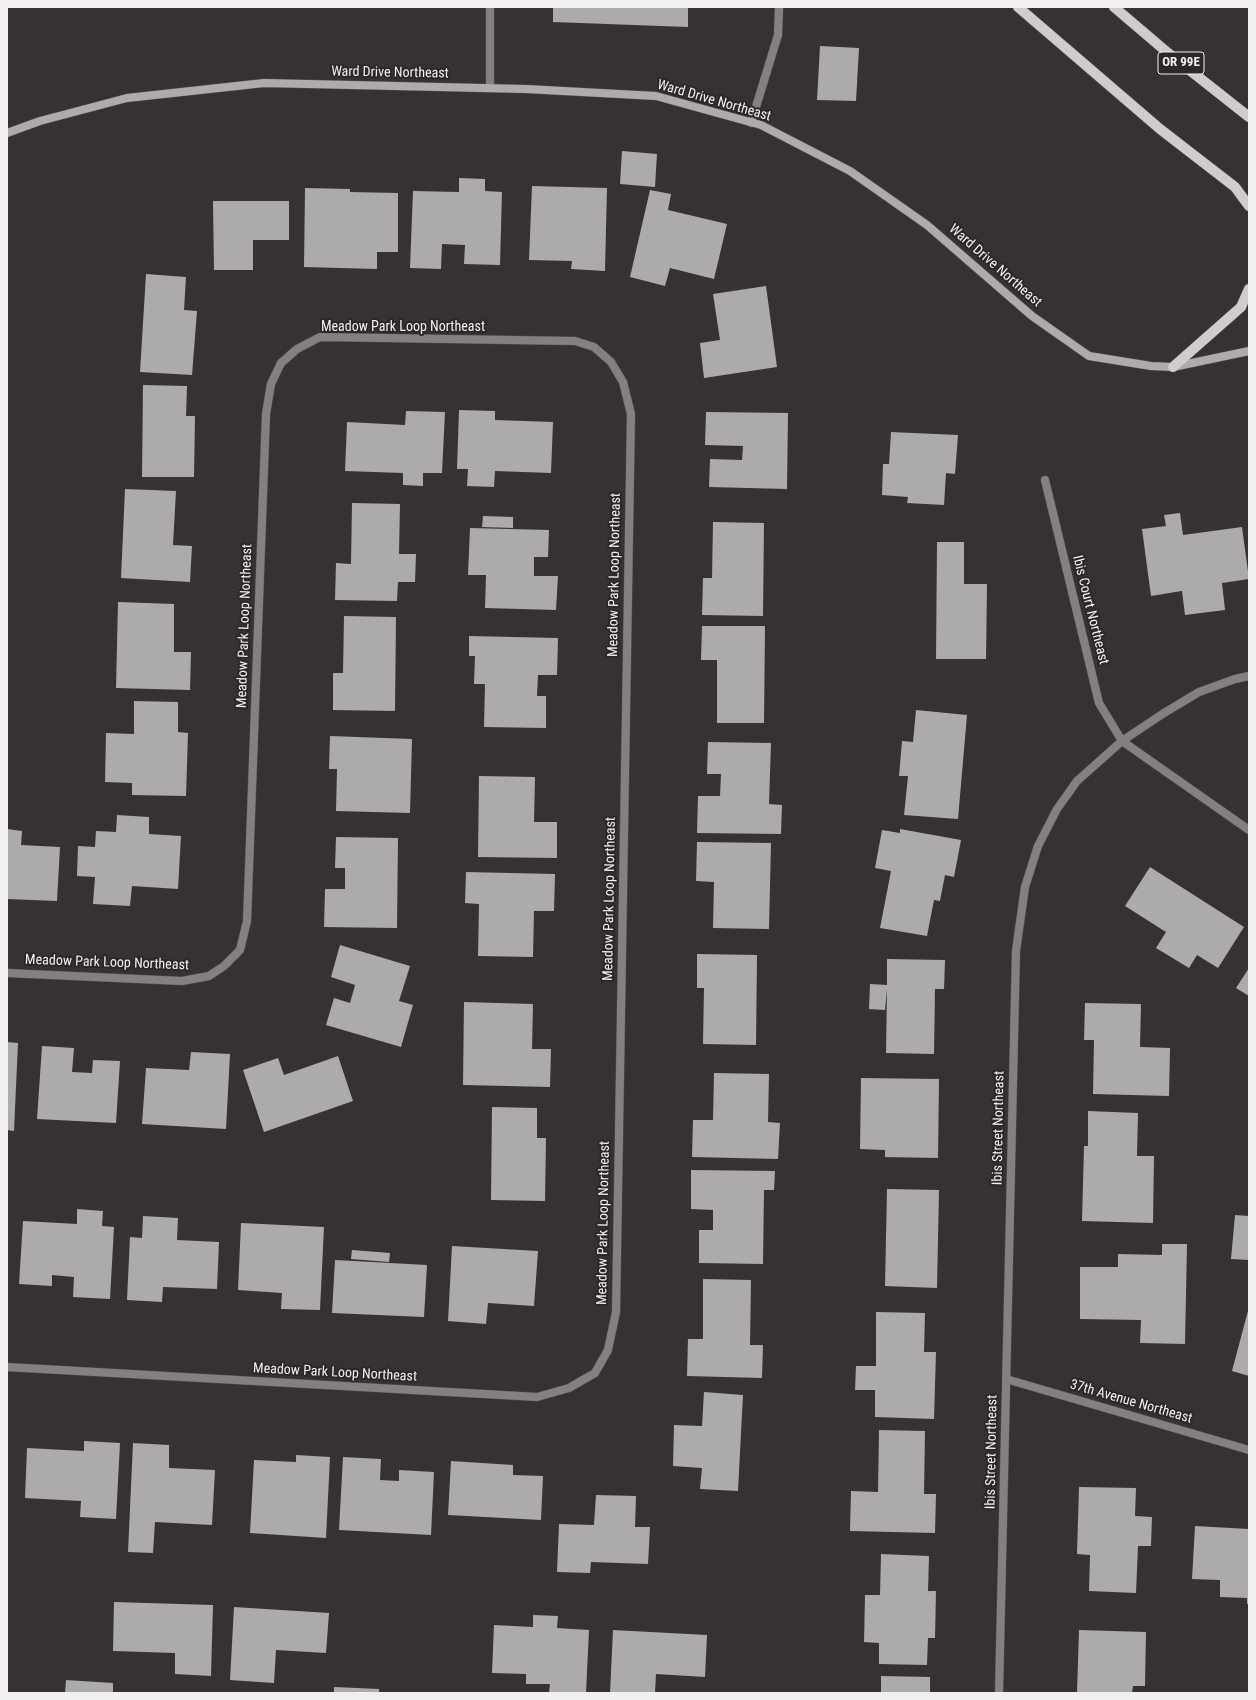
<!DOCTYPE html>
<style>
body{margin:0}
#map{position:relative;width:1256px;height:1700px;overflow:hidden;background:#363234;font-family:"Roboto Condensed",sans-serif}
canvas{display:block}
.frame{position:absolute;inset:0;border:8px solid #f1eff0;pointer-events:none}
</style>
<div id="map">
<canvas width="1256" height="1700"></canvas>
<div class="frame"></div>
</div>
<script>
const ctx = document.querySelector('canvas').getContext('2d');
ctx.lineJoin = 'round';
function fill(path, color) { ctx.fillStyle = color; ctx.fill(path, 'evenodd'); }
const shape = rows => new Path2D(rows.map(r => 'M' + r).join(''));
function trace(path, color, width, dash) { ctx.strokeStyle = color; ctx.lineWidth = width; ctx.lineCap = dash ? 'butt' : 'round'; ctx.setLineDash(dash || []); ctx.stroke(path); }
function write(font, color, halo, rows, align = 'center') {
  ctx.font = font + ' "Roboto Condensed",sans-serif'; ctx.lineWidth = 4; ctx.setLineDash([]); ctx.textBaseline = 'middle'; ctx.strokeStyle = halo; ctx.fillStyle = color; for (const [text, x, y, turn = 0] of rows) {
    ctx.save(); ctx.translate(x, y); ctx.rotate((+turn || 0) * Math.PI / 180); ctx.textAlign = isNaN(turn) ? turn : align; if (halo) ctx.strokeText(text, 0, 0); ctx.fillText(text, 0, 0); ctx.restore();
  }
}
const building = shape([
 [553,7,688,7,688,27,553,22],
 [820,46,859,48,856,101,817,100],
 [622,151,657,154,655,187,620,184],
 [459,178,485,179,485,191,502,192,500,265,464,264,465,245,442,244,441,269,410,268,413,191,459,192],
 [532,186,607,188,605,271,571,269,572,261,529,260],
 [305,188,350,189,350,192,398,193,398,252,377,252,377,269,304,267],
 [650,190,671,194,668,210,727,224,714,279,670,268,665,286,630,277],
 [213,201,289,201,289,240,253,240,253,270,214,270],
 [146,274,186,277,184,310,197,311,192,375,140,372],
 [766,286,777,367,704,378,700,343,720,340,713,294],
 [143,385,187,386,186,416,195,416,194,477,142,477],
 [459,410,495,411,495,420,553,422,551,473,495,471,494,487,467,486,468,469,457,469],
 [406,411,445,412,442,473,423,473,423,486,403,485,403,473,345,471,347,422,405,425],
 [706,412,788,413,787,489,709,487,710,459,742,460,743,446,705,445],
 [891,432,958,435,955,474,946,473,944,505,907,503,908,497,882,495,883,464,889,464],
 [125,489,176,491,173,545,192,546,190,582,121,578],
 [352,503,400,504,399,554,416,554,415,582,398,582,397,601,335,600,336,563,351,564],
 [1180,513,1183,535,1242,527,1249,579,1222,583,1225,610,1185,615,1182,591,1151,596,1142,529,1166,526,1164,515],
 [483,516,513,517,513,528,482,527],
 [713,522,764,523,763,616,702,615,703,578,712,578],
 [470,528,549,530,548,557,534,557,534,576,558,576,556,610,485,608,486,575,468,575],
 [937,542,964,542,964,584,987,584,986,659,936,659],
 [118,602,174,604,174,652,191,652,190,690,116,688],
 [344,616,396,617,395,711,333,710,333,673,343,673],
 [702,626,765,626,764,723,717,723,717,660,701,660],
 [469,636,558,638,557,675,538,675,537,696,546,696,546,728,484,727,485,684,474,684,475,656,469,656],
 [134,701,178,702,178,732,188,733,186,796,132,795,132,783,105,782,106,733,134,734],
 [916,710,967,715,958,819,904,815,908,776,899,776,902,741,913,742],
 [330,736,412,739,410,813,336,811,337,769,329,769],
 [708,742,771,743,769,804,782,805,781,834,697,833,698,796,720,796,721,774,707,774],
 [479,776,535,777,534,822,557,822,557,858,478,857],
 [117,815,149,817,149,834,181,836,178,889,132,886,130,906,93,904,95,877,77,876,78,846,95,847,96,831,116,832],
 [7,829,22,831,21,845,60,847,57,901,7,899],
 [900,829,961,840,954,877,945,875,940,901,934,900,927,936,880,928,891,871,875,868,882,830,900,833],
 [336,837,398,838,397,928,324,927,325,889,345,889,345,868,335,868],
 [697,842,771,843,769,929,713,928,714,882,696,881],
 [1150,867,1244,927,1218,968,1197,955,1189,968,1156,948,1166,932,1125,906],
 [466,872,555,874,554,911,534,911,533,957,478,956,479,904,465,903],
 [340,945,410,966,399,1001,413,1005,401,1047,326,1025,334,998,350,1003,355,985,331,977],
 [697,954,757,955,756,1045,703,1044,704,988,697,988],
 [887,959,945,960,944,989,935,989,934,1054,886,1053,887,989,885,1010,869,1009,870,984,887,985],
 [1249,968,1249,996,1236,988],
 [464,1002,533,1004,532,1049,551,1049,550,1087,463,1085],
 [1085,1003,1141,1004,1140,1047,1170,1048,1169,1096,1093,1094,1094,1040,1084,1040],
 [7,1042,18,1043,14,1131,7,1130],
 [42,1046,74,1048,72,1072,92,1073,93,1060,120,1061,116,1123,37,1119],
 [191,1052,230,1054,226,1129,142,1124,146,1068,189,1070],
 [338,1056,353,1101,264,1132,243,1070,278,1058,284,1075],
 [714,1073,769,1074,768,1122,780,1123,778,1159,692,1157,693,1120,713,1120],
 [861,1078,939,1079,938,1158,885,1157,885,1150,860,1149],
 [492,1107,537,1108,537,1138,546,1138,545,1201,491,1200],
 [1088,1111,1138,1113,1137,1156,1154,1156,1153,1223,1082,1221,1084,1146,1088,1146],
 [691,1170,775,1171,774,1190,764,1190,763,1264,699,1263,699,1230,713,1230,713,1210,691,1209],
 [887,1189,939,1190,937,1288,885,1286],
 [77,1209,103,1211,102,1226,114,1227,110,1299,73,1297,74,1277,52,1275,52,1286,19,1284,23,1221,77,1224],
 [1235,1215,1249,1216,1249,1260,1231,1259],
 [143,1216,178,1218,177,1240,219,1242,217,1289,163,1287,162,1302,127,1300,130,1237,142,1238],
 [241,1223,324,1227,320,1310,281,1309,282,1293,238,1290],
 [1162,1244,1187,1244,1185,1344,1140,1343,1141,1320,1080,1319,1080,1267,1118,1267,1118,1254,1162,1255],
 [452,1246,538,1251,534,1306,488,1303,486,1324,448,1321],
 [352,1250,390,1253,389,1262,351,1259],
 [335,1260,427,1265,424,1317,332,1313],
 [703,1279,751,1280,750,1345,763,1345,762,1378,687,1376,688,1339,703,1339],
 [1249,1307,1249,1376,1232,1371],
 [876,1312,925,1313,924,1352,936,1352,934,1419,875,1417,875,1390,855,1390,856,1366,876,1366],
 [704,1392,743,1395,738,1491,700,1489,702,1468,673,1466,674,1425,702,1426],
 [879,1430,925,1431,924,1494,936,1494,935,1533,850,1531,851,1491,878,1492],
 [84,1441,120,1443,116,1519,80,1517,81,1501,25,1498,27,1448,84,1451],
 [133,1443,169,1445,169,1468,215,1470,212,1525,155,1522,153,1553,128,1552],
 [296,1455,330,1457,326,1538,250,1533,254,1460,296,1462],
 [343,1457,381,1459,380,1480,399,1481,399,1470,434,1472,431,1535,339,1530],
 [451,1461,513,1465,513,1475,543,1476,541,1520,448,1515],
 [1079,1487,1136,1488,1135,1516,1152,1517,1151,1546,1138,1546,1136,1593,1089,1591,1090,1555,1077,1554],
 [596,1495,636,1496,635,1527,650,1527,648,1564,591,1562,590,1573,557,1572,559,1524,594,1525],
 [1195,1526,1249,1529,1249,1604,1247,1604,1247,1598,1220,1597,1220,1580,1192,1579],
 [881,1554,929,1556,928,1591,936,1591,935,1638,928,1638,927,1665,879,1664,879,1643,864,1642,865,1595,880,1595],
 [114,1602,213,1605,211,1676,175,1674,175,1653,113,1651],
 [234,1607,329,1613,326,1653,276,1650,274,1683,230,1680],
 [533,1615,558,1616,557,1628,589,1630,586,1693,549,1693,550,1684,526,1684,526,1674,492,1673,494,1625,533,1627],
 [613,1630,707,1635,705,1677,656,1674,655,1693,610,1693],
 [1079,1630,1146,1632,1145,1686,1133,1686,1132,1693,1077,1693],
 [881,1676,930,1677,930,1693,881,1693],
 [66,1680,113,1683,113,1693,65,1693],
 [334,1687,379,1689,379,1693,334,1693]
]);
const lane = shape([
 [490,7,490,88],
 [751,123,778,35,779,7]
]);
const street = shape([
 [1045,480,1099,703,1122,741,1249,830],
 [7,973,182,981,209,976,224,966,240,950,247,921,266,414,271,384,281,363,297,349,320,337,575,341,594,347,611,362,623,382,631,414,616,1312,608,1350,595,1373,569,1388,537,1397,7,1367],
 [1006,1379,1249,1450],
 [999,1693,1016,951,1025,887,1038,846,1057,809,1077,781,1122,741,1164,713,1199,692,1235,679,1249,676]
]);
const secondary = shape([
 [7,133,40,121,127,98,264,83,526,89,656,96,761,125,850,171,927,225,1032,316,1089,356,1151,366,1173,367,1249,351]
]);
const primary = shape([
 [1018,7,1160,129,1235,187,1249,206],
 [1114,7,1168,53,1249,117],
 [1173,367,1241,307,1249,289]
]);
const shields = [
 [1181,63,46]
];
const shieldNames = [
 ["OR 99E",1181,63]
];
const streetNames = [
 ["Ward Drive Northeast",390,73,1],
 ["Ward Drive Northeast",714,101,16],
 ["Ward Drive Northeast",995,266,41],
 ["Meadow Park Loop Northeast",403,327],
 ["Meadow Park Loop Northeast",615,575,-89],
 ["Ibis Court Northeast",1090,610,76],
 ["Meadow Park Loop Northeast",245,626,-88],
 ["Meadow Park Loop Northeast",610,899,-89],
 ["Meadow Park Loop Northeast",107,963,2],
 ["Ibis Street Northeast",999,1128,-89],
 ["Meadow Park Loop Northeast",604,1223,-89],
 ["Meadow Park Loop Northeast",335,1373,3],
 ["37th Avenue Northeast",1131,1402,16],
 ["Ibis Street Northeast",992,1452,-89]
];
fill(building, '#acaaad');
trace(lane, '#545052', 9);
trace(street, '#545052', 9);
trace(secondary, '#545052', 9);
trace(primary, '#545052', 11);
trace(lane, '#828080', 8);
trace(street, '#828080', 8);
trace(secondary, '#aeabab', 8);
trace(primary, '#d0cccd', 10);
for (const [x, y, w] of shields) { const box = new Path2D(); box.roundRect(x - w / 2, y - 11, w, 22, 3); ctx.fillStyle = '#2c282a'; ctx.fill(box); trace(box, '#f1eff0', 1); }
write('bold 13px', '#f1eff0', null, shieldNames);
write('14px', '#f1eff0', '#2c282a', streetNames);
</script>
